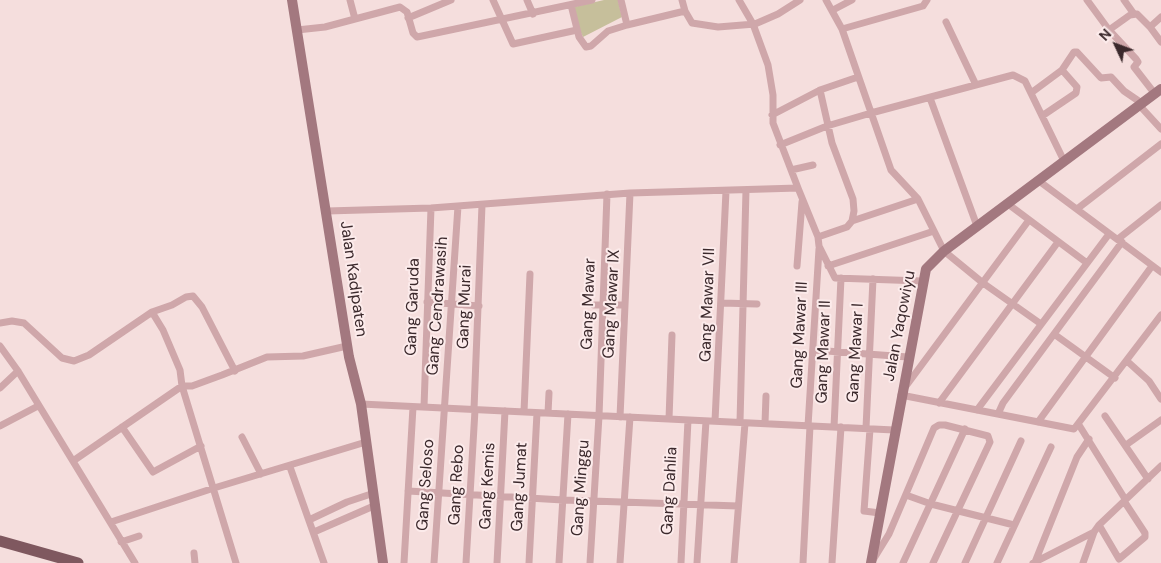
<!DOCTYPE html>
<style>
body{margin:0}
#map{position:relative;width:1161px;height:563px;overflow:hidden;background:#f5dedd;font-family:"DM Sans",sans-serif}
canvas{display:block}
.north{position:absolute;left:1091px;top:20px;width:50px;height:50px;-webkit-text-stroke:4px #fcebeb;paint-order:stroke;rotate:313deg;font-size:14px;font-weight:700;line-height:20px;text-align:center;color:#3b292c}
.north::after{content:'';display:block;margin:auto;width:18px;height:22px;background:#3b292c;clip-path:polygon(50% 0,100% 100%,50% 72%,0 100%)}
</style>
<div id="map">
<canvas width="1161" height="563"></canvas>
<div class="north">N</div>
</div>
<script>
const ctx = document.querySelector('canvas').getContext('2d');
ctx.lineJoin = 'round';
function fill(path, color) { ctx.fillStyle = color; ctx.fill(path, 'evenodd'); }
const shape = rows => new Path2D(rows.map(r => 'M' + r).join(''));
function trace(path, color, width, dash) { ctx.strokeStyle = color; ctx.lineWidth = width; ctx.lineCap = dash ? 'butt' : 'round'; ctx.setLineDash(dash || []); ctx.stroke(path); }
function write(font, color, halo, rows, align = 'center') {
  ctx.font = font + ' "DM Sans",sans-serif'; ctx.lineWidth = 4; ctx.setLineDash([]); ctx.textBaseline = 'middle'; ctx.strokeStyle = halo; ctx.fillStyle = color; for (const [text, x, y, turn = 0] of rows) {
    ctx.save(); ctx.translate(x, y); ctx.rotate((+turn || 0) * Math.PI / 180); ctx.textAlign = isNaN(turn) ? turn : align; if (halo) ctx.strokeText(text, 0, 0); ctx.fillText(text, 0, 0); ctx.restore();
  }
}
const green = shape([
 [604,0,618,0,622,17,583,37,577,25,574,7]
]);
const street = shape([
 [350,0,355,19],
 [493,0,513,44,577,30],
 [527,0,533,14],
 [621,0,627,25,685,11,692,23,718,27,755,24,778,14,800,0],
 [682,0,685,11],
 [826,0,842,29,891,170,918,199,944,251,983,283,1041,324],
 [1087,0,1109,30,1130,15,1137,14,1150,27,1161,42],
 [1124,0,1134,14],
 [571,5,579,37,586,47,591,46,608,31,627,25],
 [833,10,852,0],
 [408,18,451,0],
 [946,22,976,85],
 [1150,27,1161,17],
 [842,29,923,6,927,0],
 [297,30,325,27,400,7,407,12,413,33,417,37,422,36,592,0],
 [1109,30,1136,59,1138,62,1134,67,1155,94],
 [1062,70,1074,52,1077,52,1101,78,1111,77,1124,91,1143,104],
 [1031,93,1062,70,1077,87,1076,93,1042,116],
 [930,98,977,226],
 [1140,106,1161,129],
 [772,115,820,90,858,77],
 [780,145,827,126,871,113,1013,75,1025,81,1064,161],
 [791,170,813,165],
 [1039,181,1161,272],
 [798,188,818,237,819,246,835,278,922,281],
 [1008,204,1087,263],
 [1077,209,1161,144],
 [327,211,431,208,630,193,798,188,773,123,773,95,768,65,753,24,739,0],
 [852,221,918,199],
 [818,237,847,227,852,221,854,211,853,199,832,143,820,90],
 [1118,239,1161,205],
 [797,266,802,202],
 [828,266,934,231],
 [427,302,479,306],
 [722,303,757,304],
 [594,305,625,305],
 [152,312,163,330,180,370,182,386,236,563],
 [0,323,12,321,24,323,62,358,74,361,89,355,152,312,172,305,186,297,193,296,202,307,235,371],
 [1054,334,1115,378],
 [0,346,18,371,135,563],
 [813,350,908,357],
 [1127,361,1149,381,1161,399],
 [906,386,1029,220],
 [0,388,18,371],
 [901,395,1074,429,1161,315],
 [939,403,1058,242],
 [361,404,894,430],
 [424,407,431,208],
 [474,409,482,205],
 [977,410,1109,234],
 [524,412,530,274],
 [548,413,549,393],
 [998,414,1003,403,1122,242],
 [1105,416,1148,479],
 [620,417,630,193],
 [669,419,672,335],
 [715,421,726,191],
 [740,422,746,190],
 [1038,422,1152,266],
 [765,423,766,396],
 [1079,425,1125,499],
 [0,426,38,406],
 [808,426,819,249],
 [122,427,153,472,201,446],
 [834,427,841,278],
 [866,428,873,279],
 [870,429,864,511,880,513],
 [242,437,261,474],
 [1126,445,1161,420],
 [73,461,182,386,192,386,222,375,267,357,303,356,347,346],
 [290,467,324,563],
 [408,491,563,500,738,506],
 [906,495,931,504,1014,525],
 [309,520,347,502,374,493],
 [111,522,214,488,366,442],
 [1099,525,1119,559,1145,537,1145,533,1124,501],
 [314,532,376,505],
 [121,542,139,536],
 [194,553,195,563],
 [873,560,889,534,934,428,939,425,945,425,988,436,990,442,933,563],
 [1035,562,1077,457,1089,439],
 [404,563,413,407],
 [434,563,458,206],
 [466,563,475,410],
 [497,563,505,411],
 [529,563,537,413],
 [559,563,568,414],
 [590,563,599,416,607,194],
 [620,563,630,417],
 [681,563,688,420],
 [697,563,706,421],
 [734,563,745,423],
 [803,563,810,426],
 [832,563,841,427],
 [903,563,965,429],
 [965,563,1021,441],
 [997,563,1051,447],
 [1033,563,1094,532,1099,525,1161,466],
 [1083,563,1094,532]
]);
const secondary = shape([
 [292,0,349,357,361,404,383,563],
 [871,563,926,269,944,251,1161,89]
]);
const primary = shape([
 [0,541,78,563]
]);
const streetNames = [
 ["Jalan Kadipaten",353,279,82],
 ["Gang Mawar",589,304,-88],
 ["Gang Mawar IX",612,304,-87],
 ["Gang Mawar VII",708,305,-88],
 ["Gang Cendrawasih",438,306,-86],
 ["Gang Garuda",413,307,-88],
 ["Gang Murai",465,307,-88],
 ["Jalan Yaqowiyu",900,326,-79],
 ["Gang Mawar III",800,335,-87],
 ["Gang Mawar II",824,352,-88],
 ["Gang Mawar I",856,353,-87],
 ["Gang Seloso",426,485,-86],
 ["Gang Rebo",457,485,-87],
 ["Gang Kemis",488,486,-87],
 ["Gang Jumat",520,487,-87],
 ["Gang Minggu",581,488,-86],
 ["Gang Dahlia",670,491,-87]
];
fill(green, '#c6bf9b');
trace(street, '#cfa7aa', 7);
trace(secondary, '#a3787f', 10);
trace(primary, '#7f585f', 11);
write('16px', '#3b292c', '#fcebeb', streetNames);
</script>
